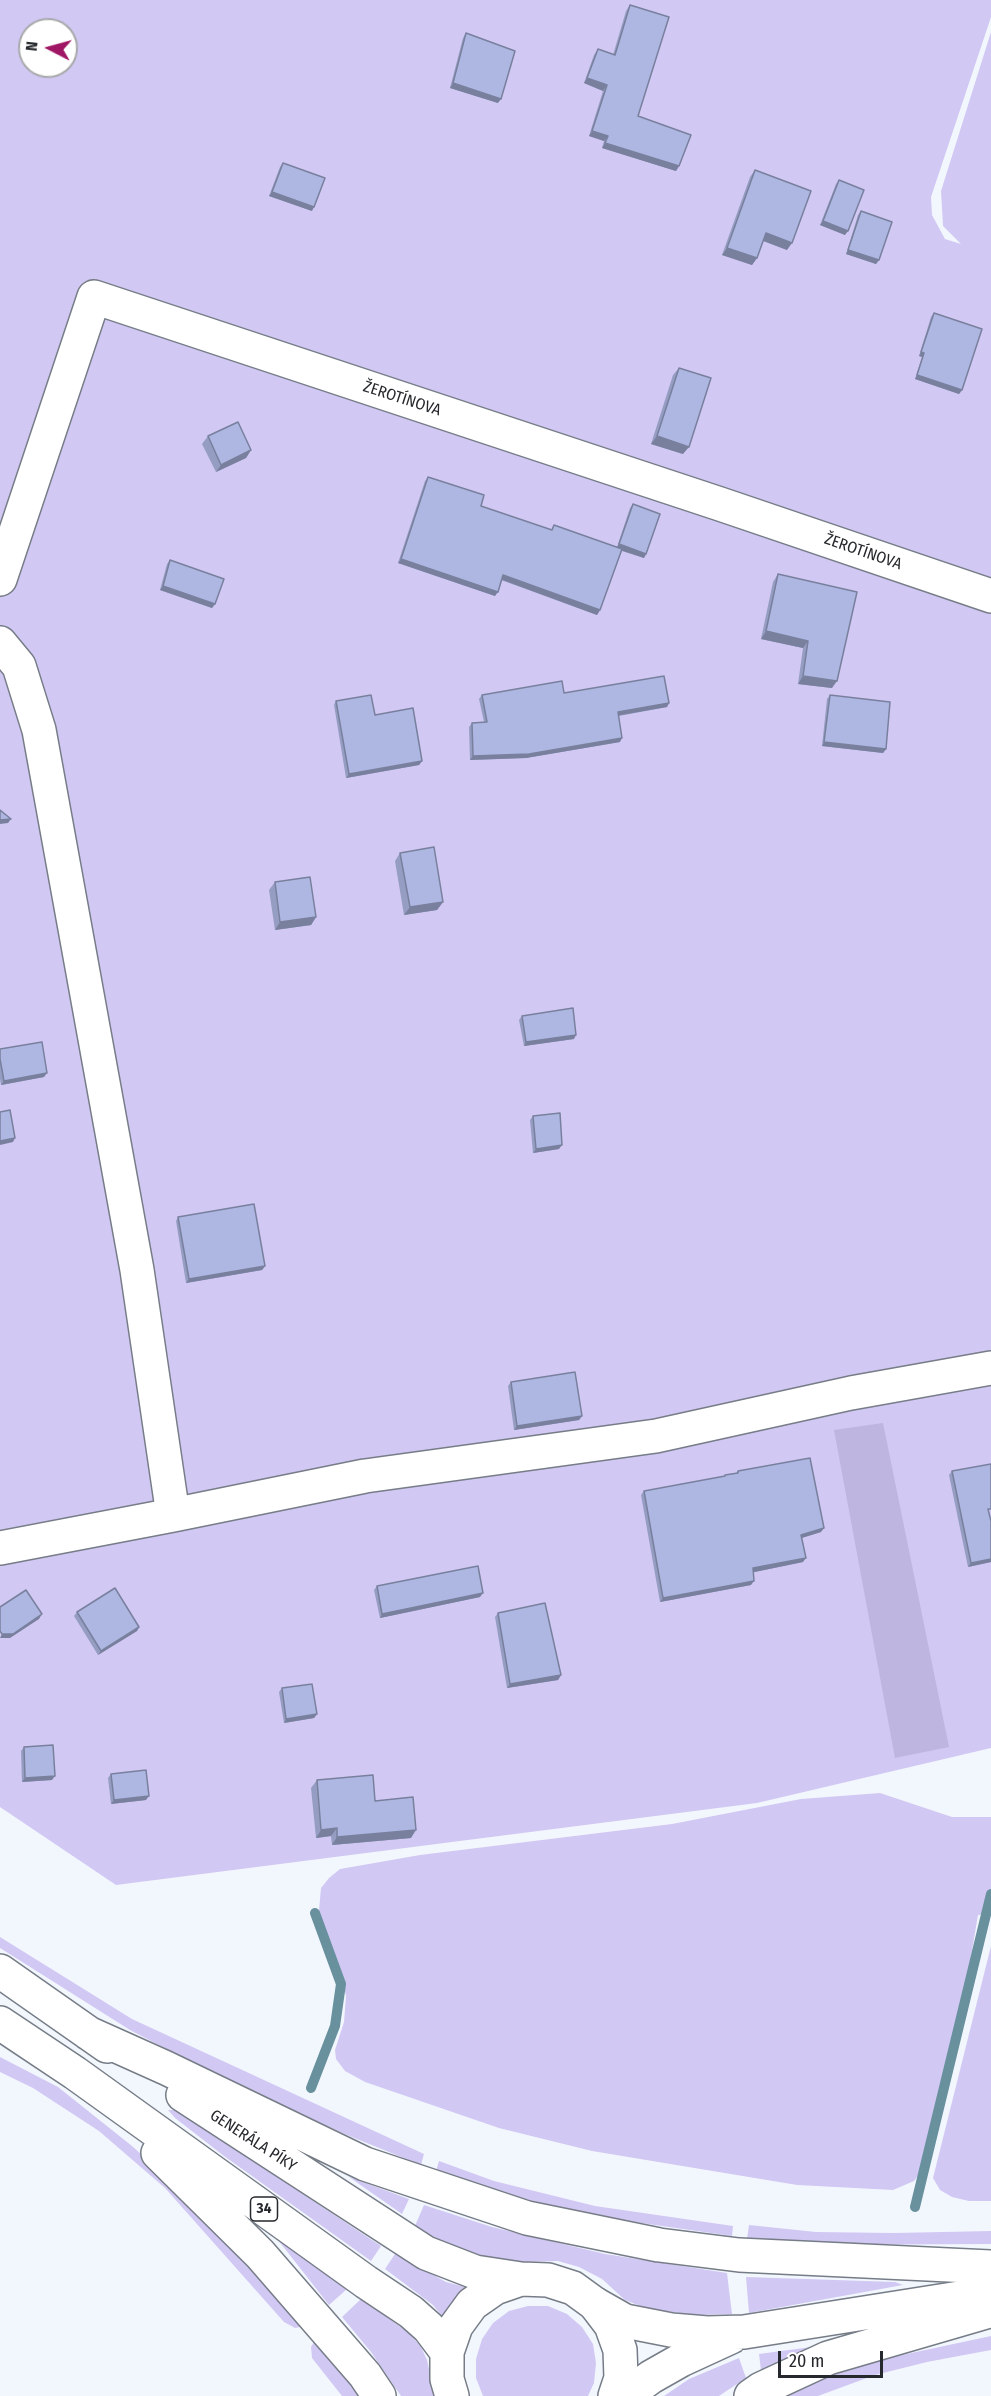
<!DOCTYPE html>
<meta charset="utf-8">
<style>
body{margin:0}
#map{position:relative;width:991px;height:2396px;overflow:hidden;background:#f2f7fe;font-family:"Fira Sans Condensed",sans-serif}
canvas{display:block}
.north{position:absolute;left:18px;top:18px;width:60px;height:60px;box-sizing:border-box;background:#fff;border:2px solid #a8a9ab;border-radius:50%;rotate:276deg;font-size:16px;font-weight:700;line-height:24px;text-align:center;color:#25282c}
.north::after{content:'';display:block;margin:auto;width:21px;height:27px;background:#9f1764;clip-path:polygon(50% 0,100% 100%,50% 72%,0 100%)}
.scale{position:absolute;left:778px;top:2351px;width:105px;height:27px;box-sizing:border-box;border:3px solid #25282c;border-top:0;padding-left:8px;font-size:18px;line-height:21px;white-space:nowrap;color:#25282c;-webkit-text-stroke:4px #fff;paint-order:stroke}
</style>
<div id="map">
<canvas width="991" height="2396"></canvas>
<div class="north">N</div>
<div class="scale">20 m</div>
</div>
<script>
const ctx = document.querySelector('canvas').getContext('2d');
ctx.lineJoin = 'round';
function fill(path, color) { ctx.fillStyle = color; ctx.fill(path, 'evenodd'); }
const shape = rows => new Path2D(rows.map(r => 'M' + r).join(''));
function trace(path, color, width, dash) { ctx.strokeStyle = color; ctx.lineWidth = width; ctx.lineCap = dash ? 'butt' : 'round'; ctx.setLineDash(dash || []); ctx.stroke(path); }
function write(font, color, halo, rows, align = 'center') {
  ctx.font = font + ' "Fira Sans Condensed",sans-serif'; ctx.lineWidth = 4.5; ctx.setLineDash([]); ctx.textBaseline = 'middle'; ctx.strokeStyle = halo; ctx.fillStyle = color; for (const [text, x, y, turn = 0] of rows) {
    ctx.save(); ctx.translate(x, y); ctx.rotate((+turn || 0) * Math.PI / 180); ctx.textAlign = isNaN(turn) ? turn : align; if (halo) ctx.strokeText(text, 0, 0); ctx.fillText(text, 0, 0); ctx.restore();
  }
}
const green = shape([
 [0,0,991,0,991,17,931,197,932,215,945,239,961,244,943,226,941,191,991,32,991,1748,757,1803,116,1885,0,1807],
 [30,30,66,30,66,66,30,66],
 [880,1793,952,1817,991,1817,991,1913,978,1915,954,2057,926,2165,914,2181,893,2190,797,2185,592,2151,499,2128,365,2082,345,2071,336,2059,335,2050,344,2022,346,1996,339,1969,318,1921,321,1888,329,1878,340,1869,420,1855,672,1824,801,1799],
 [0,1937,132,2019,424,2154,421,2165,347,2135,228,2081,130,2030,0,1948],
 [991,1946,991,2201,969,2201,952,2197,940,2190,933,2178],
 [0,2057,58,2087,132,2146,171,2181,305,2326,295,2328,284,2322,165,2188,99,2131,33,2088,0,2072],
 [168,2110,176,2110,381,2246,371,2261,224,2156,175,2118],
 [439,2161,494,2181,595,2206,733,2226,732,2236,592,2216,486,2189,436,2171],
 [349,2177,409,2199,402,2214],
 [424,2205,492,2227,605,2254,727,2273,732,2314,696,2315,648,2309,625,2300,602,2279,579,2267,558,2261,523,2262,486,2258,451,2247,415,2226],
 [749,2225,816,2232,893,2233,991,2231,991,2244,796,2245,747,2239],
 [278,2240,347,2289,329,2305],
 [395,2254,446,2282,465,2287,443,2317,433,2305,385,2269],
 [746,2277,895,2282,903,2285,749,2313],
 [361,2299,409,2333,421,2347,427,2360,435,2396,401,2396,371,2352,342,2317],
 [528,2306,548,2306,567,2314,582,2327,593,2344,596,2363,594,2383,588,2396,483,2396,476,2378,476,2359,482,2339,493,2323,509,2311],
 [991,2336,991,2350,927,2362,875,2375,818,2396,783,2396,794,2389,869,2362],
 [316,2339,359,2396,342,2396,312,2358,311,2347],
 [819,2346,761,2370,759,2354],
 [739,2358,746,2378,719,2396,664,2396,689,2379]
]);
const forest = shape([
 [883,1423,949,1747,895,1758,834,1430]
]);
const stream = shape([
 [311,2088,335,2026,341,1984,315,1913],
 [915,2207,991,1894]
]);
const street = shape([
 [0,579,94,297,720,504,991,596],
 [0,643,19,666,39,730,137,1270,173,1515],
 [0,1548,173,1515,365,1476,656,1436,851,1393,991,1368]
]);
const secondary = shape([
 [595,2304,625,2321,671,2330,707,2333,744,2332,991,2293],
 [625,2396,651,2377,681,2360,731,2337],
 [751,2396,761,2389,828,2358,986,2312]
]);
const highway = shape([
 [0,1971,107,2046],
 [0,2023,75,2073,366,2282,411,2312,429,2328,447,2352],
 [88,2033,166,2068,365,2164,527,2218,659,2245,739,2255,991,2267],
 [183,2095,426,2253,475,2272,521,2279],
 [158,2153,260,2254,365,2375,379,2396],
 [452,2396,447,2379,447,2352,456,2326,472,2304,495,2288,521,2279,548,2280,573,2288,595,2304,611,2325,620,2350,621,2378,615,2396]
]);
const wall = shape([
 [630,5,638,116,679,166,676,171,602,148,604,141,589,136,603,91,584,83,594,55,598,49,613,55,626,11],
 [466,33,498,103,450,88,463,38],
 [283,163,312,211,269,196,280,167],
 [755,170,787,250,763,241,757,258,752,265,722,255,750,177],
 [839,180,845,235,820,225,836,184],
 [861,211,879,260,876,264,846,254,858,215],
 [934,313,962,390,959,394,915,379,922,357,919,356,931,317],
 [679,368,683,454,651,444,673,375],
 [208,436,251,450,246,458,216,472,202,444],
 [428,477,481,506,551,530,554,525,617,547,630,508,633,504,646,554,644,558,622,550,600,610,597,615,501,580,495,596,398,563,425,481],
 [170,560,215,604,212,608,160,590,167,564],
 [778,574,832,688,798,684,803,648,761,639,773,582],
 [564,693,669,703,667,707,619,716,620,742,526,758,470,760,469,727,472,723,484,722,479,699,482,695],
 [830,695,886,749,883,753,822,746,827,699],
 [336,701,375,715,422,761,419,765,346,778,334,705],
 [400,853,443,902,437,910,404,915,395,861],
 [275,882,316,917,311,925,275,930,269,890],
 [522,1016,574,1039,524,1046,519,1020],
 [0,1049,44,1077,1,1085,0,1079],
 [533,1116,559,1149,533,1153,530,1120],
 [178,1217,265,1266,262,1270,186,1283,176,1221],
 [511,1382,582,1416,579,1420,514,1430,508,1386],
 [738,1471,821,1532,802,1538,803,1562,754,1572,751,1585,660,1602,641,1495,644,1491,724,1477,725,1475,736,1473],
 [952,1471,989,1513,991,1562,968,1567,949,1475],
 [377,1586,480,1597,380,1618,374,1590],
 [77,1612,139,1627,137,1631,98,1655,74,1616],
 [498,1613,561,1675,558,1680,507,1688,495,1617],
 [282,1688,317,1714,314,1718,284,1723,279,1692],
 [24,1747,52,1780,22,1782,21,1751],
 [111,1774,146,1800,111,1804,108,1778],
 [317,1780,375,1801,411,1838,332,1845,331,1836,316,1838,311,1788]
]);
const shadedWall = shape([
 [587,78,607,85,603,91,584,83],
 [453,83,501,99,498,103,450,88],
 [592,131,608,136,604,141,589,136],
 [605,143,679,166,676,171,602,148],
 [272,192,314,207,312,211,269,196],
 [823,221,848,231,845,235,820,225],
 [766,233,792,243,787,250,761,240],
 [727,248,757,258,752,265,722,255],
 [848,250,879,260,876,264,846,254],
 [921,352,924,353,922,357,919,356],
 [917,375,962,390,959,394,915,379],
 [657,436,689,447,683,454,651,444],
 [251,450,246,458,216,472,221,465],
 [619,544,646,554,644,558,616,549],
 [401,559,498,592,495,596,398,563],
 [503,575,600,610,597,615,500,579],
 [163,586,215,604,212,608,160,590],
 [766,631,808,641,803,648,761,639],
 [803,676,837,681,832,688,798,684],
 [669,703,667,707,615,716,618,712],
 [622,738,620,742,526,758,470,760,473,756],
 [824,742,886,749,883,753,822,746],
 [422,761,419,765,346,778,349,774],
 [11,819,8,823,0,824,0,820],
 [443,902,437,910,404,915,410,907],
 [316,917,311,925,275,930,280,922],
 [576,1035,574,1039,524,1046,526,1042],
 [47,1073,44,1077,1,1085,4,1081],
 [15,1138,13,1142,0,1145,0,1141],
 [562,1145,559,1149,533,1153,536,1149],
 [265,1266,262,1270,186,1283,189,1279],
 [582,1416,579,1420,514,1430,517,1426],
 [824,1528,821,1532,798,1539,801,1535],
 [806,1558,803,1562,750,1573,753,1568],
 [991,1559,991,1562,968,1567,971,1563],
 [754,1581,751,1585,660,1602,663,1598],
 [483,1593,480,1597,380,1618,382,1614],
 [42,1614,39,1619,10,1638,0,1638,2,1634],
 [139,1627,137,1631,98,1655,101,1651],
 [561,1675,558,1680,507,1688,510,1684],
 [317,1714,314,1718,284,1723,286,1719],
 [55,1776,52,1780,22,1782,25,1778],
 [149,1796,146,1800,111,1804,114,1800],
 [337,1828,331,1836,316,1838,321,1830],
 [416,1830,411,1838,332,1845,337,1837]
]);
const building = shape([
 [630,5,669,17,638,116,691,135,679,166,605,143,608,136,592,131,607,85,587,78,598,49,615,55,630,5],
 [466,33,515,51,501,99,453,83,466,33],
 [283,163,325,178,314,207,272,192,283,163],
 [755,170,811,191,792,243,766,233,757,258,727,248,755,170],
 [839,180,864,190,848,231,823,221,839,180],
 [861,211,892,222,879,260,848,250,861,211],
 [934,313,982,329,962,390,917,375,924,353,921,352,934,313],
 [679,368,711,378,689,447,657,436,679,368],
 [238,422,251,450,221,465,208,436,238,422],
 [428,477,484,495,481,506,552,530,554,525,622,549,600,610,503,575,498,592,401,559,428,477],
 [633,504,660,514,646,554,619,544,633,504],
 [170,560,224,579,215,604,163,586,170,560],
 [778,574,857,592,837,681,803,676,808,641,766,631,778,574],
 [664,676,669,703,618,712,622,738,529,754,473,756,472,723,487,722,482,695,562,681,564,693,664,676],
 [371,695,375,715,413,708,422,761,349,774,336,701,371,695],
 [830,695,890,702,886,749,824,742,830,695],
 [0,810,11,819,0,820,0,810],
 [434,847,443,902,410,907,400,853,434,847],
 [310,877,316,917,280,922,275,882,310,877],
 [573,1008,576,1035,526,1042,522,1016,573,1008],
 [42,1042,47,1073,4,1081,0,1059,0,1049,42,1042],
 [10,1110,15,1138,0,1141,0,1112,10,1110],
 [560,1113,562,1145,536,1149,533,1116,560,1113],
 [254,1204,265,1266,189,1279,178,1217,254,1204],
 [575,1372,582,1416,517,1426,511,1382,575,1372],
 [810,1458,824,1528,801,1535,806,1558,753,1568,754,1581,663,1598,644,1491,725,1476,725,1475,738,1473,738,1471,810,1458],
 [991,1464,991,1509,988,1509,991,1521,991,1559,971,1563,952,1471,991,1464],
 [478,1566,483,1593,382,1614,377,1586,478,1566],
 [115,1588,139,1627,101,1651,77,1612,115,1588],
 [26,1590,42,1614,13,1634,2,1634,0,1631,0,1607,26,1590],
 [545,1603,561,1675,510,1684,498,1613,545,1603],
 [312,1684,317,1714,286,1719,282,1688,312,1684],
 [53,1745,55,1776,25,1778,24,1747,53,1745],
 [146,1770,149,1796,114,1800,111,1774,146,1770],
 [373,1775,375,1801,413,1797,416,1830,337,1837,337,1828,321,1830,317,1780,373,1775]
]);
const shields = [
 [264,2209,27]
];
const shieldNames = [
 ["34",264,2209]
];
const streetNames = [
 ["ŽEROTÍNOVA",402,399,18],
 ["ŽEROTÍNOVA",863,552,19],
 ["GENERÁLA PÍKY",253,2141,33]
];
fill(green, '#d2c8f4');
fill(forest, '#beb5e1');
trace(stream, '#68909d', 10);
trace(street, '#767d87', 36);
trace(secondary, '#767d87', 36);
trace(highway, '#767d87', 36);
trace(street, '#fff', 33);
trace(secondary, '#fff', 33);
trace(highway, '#fff', 33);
fill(wall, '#959dc2');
fill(shadedWall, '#79809e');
fill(building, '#adb7e2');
trace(building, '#79809e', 1.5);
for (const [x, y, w] of shields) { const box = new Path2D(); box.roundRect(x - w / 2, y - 12, w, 24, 4.5); ctx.fillStyle = '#fff'; ctx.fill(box); trace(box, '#25282c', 1.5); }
write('bold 15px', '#25282c', null, shieldNames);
write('16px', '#25282c', '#fff', streetNames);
</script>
